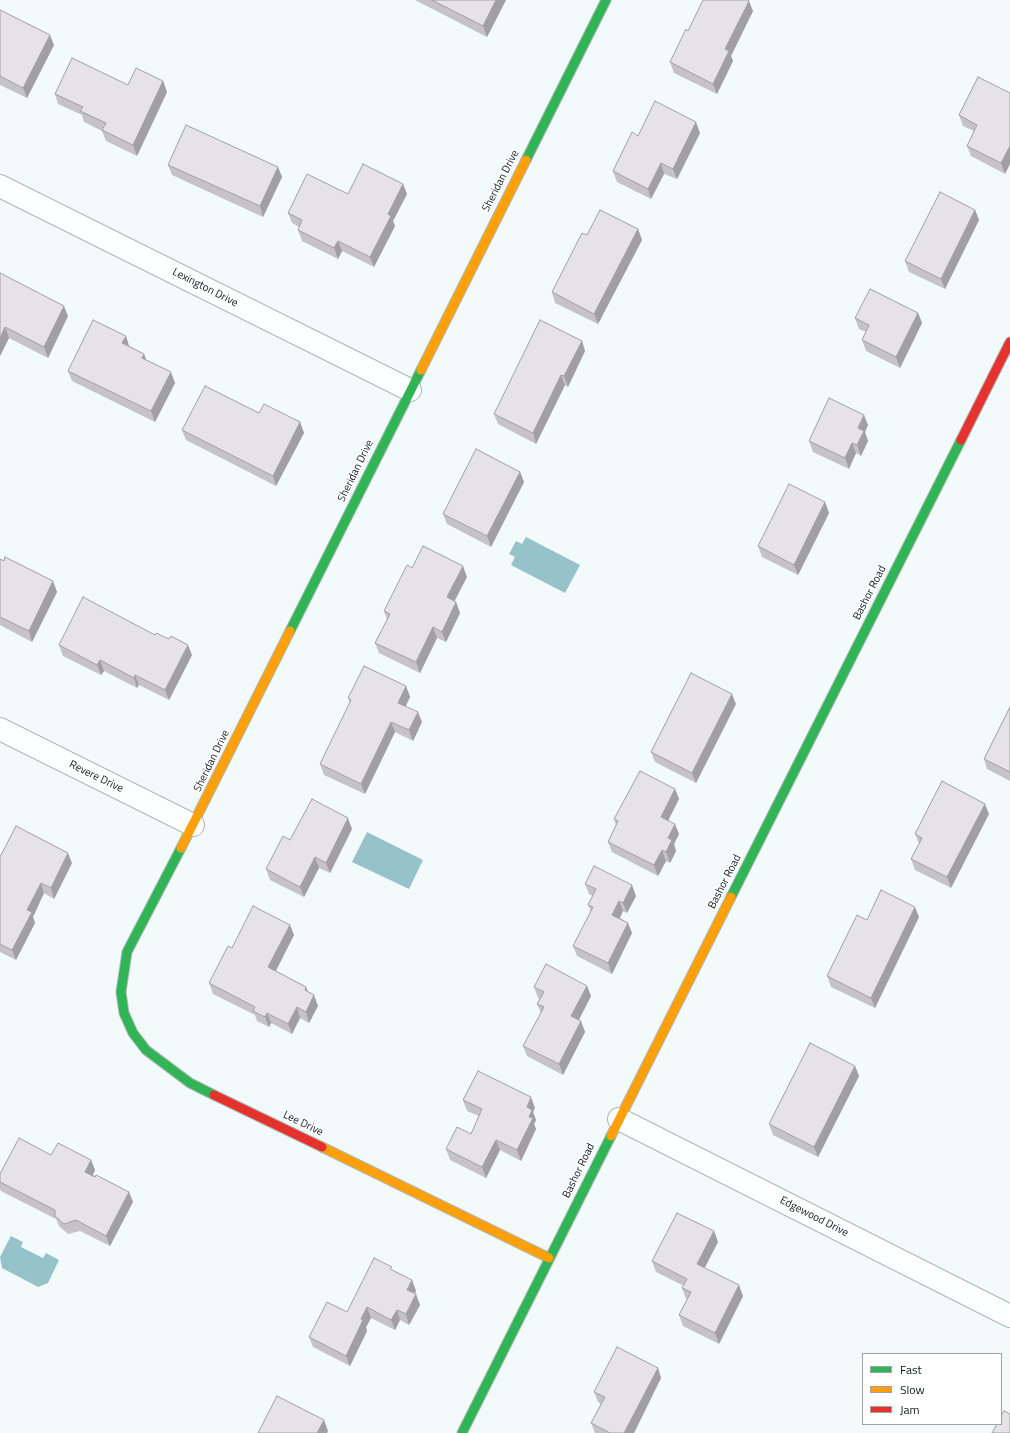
<!DOCTYPE html>
<style>
body{margin:0}
#map{position:relative;width:1010px;height:1433px;overflow:hidden;background:#f2fafb;font-family:"Titillium Web",sans-serif}
canvas{display:block}
.legend{position:absolute;left:862px;top:1353px;width:140px;height:72px;box-sizing:border-box;background:#fff;border:1px solid #9ea4a5;margin:0;padding:5px 7px;list-style:none;font-size:12px;color:#0d1b1d}
.legend li{display:flex;align-items:center;gap:8px;height:20px}
.legend b{width:20px;border:1px solid #9ea4a5}
</style>
<div id="map">
<canvas width="1010" height="1433"></canvas>
<ul class="legend">
<li><b style="height:5px;background:#30b455"></b>Fast</li>
<li><b style="height:5px;background:#ff9f0a"></b>Slow</li>
<li><b style="height:5px;background:#e5322d"></b>Jam</li>
</ul>
</div>
<script>
const ctx = document.querySelector('canvas').getContext('2d');
ctx.lineJoin = 'round';
function fill(path, color) { ctx.fillStyle = color; ctx.fill(path, 'evenodd'); }
const shape = rows => new Path2D(rows.map(r => 'M' + r).join(''));
function trace(path, color, width, dash) { ctx.strokeStyle = color; ctx.lineWidth = width; ctx.lineCap = dash ? 'butt' : 'round'; ctx.setLineDash(dash || []); ctx.stroke(path); }
function write(font, color, halo, rows, align = 'center') {
  ctx.font = font + ' "Titillium Web",sans-serif'; ctx.lineWidth = 3.5; ctx.setLineDash([]); ctx.textBaseline = 'middle'; ctx.strokeStyle = halo; ctx.fillStyle = color; for (const [text, x, y, turn = 0] of rows) {
    ctx.save(); ctx.translate(x, y); ctx.rotate((+turn || 0) * Math.PI / 180); ctx.textAlign = isNaN(turn) ? turn : align; if (halo) ctx.strokeText(text, 0, 0); ctx.fillText(text, 0, 0); ctx.restore();
  }
}
const water = shape([
 [526,537,580,565,565,593,511,565,515,557,509,554,516,541,522,544],
 [367,832,423,860,409,889,352,862],
 [11,1236,23,1242,21,1247,43,1258,46,1253,59,1260,48,1283,38,1287,2,1268,0,1257]
]);
const street = shape([
 [0,186,410,390],
 [0,729,193,825],
 [619,1119,1010,1316]
]);
const fast = shape([
 [526,160,606,0],
 [290,631,421,370],
 [181,848,127,952,121,992,124,1013,133,1033,146,1050,190,1083,214,1095],
 [731,897,961,440],
 [462,1433,611,1136]
]);
const slow = shape([
 [421,370,526,160],
 [181,848,290,631],
 [611,1136,731,897],
 [322,1147,549,1258]
]);
const jam = shape([
 [961,440,1010,342],
 [214,1095,322,1147]
]);
const wall = shape([
 [415,0,506,0,487,37],
 [0,10,54,45,27,98,0,85],
 [753,11,731,56,733,61,717,94,674,73,670,62,688,31],
 [978,77,1005,174,971,156,967,146,974,131,963,126,959,115],
 [163,81,167,92,137,156,106,141,102,131,84,122,82,115,58,104,55,94,128,85],
 [700,133,677,179,664,174,651,199,617,182,613,171,638,136],
 [168,165,278,167,282,177,263,217,172,175],
 [403,184,407,194,393,221,395,226,374,267,342,251,338,259,302,241,298,230,299,227,292,223,288,213,348,194],
 [975,210,979,220,945,289,909,272,905,261],
 [638,229,642,240,598,324,555,303,552,292,587,235],
 [0,273,68,316,48,358,9,338,0,356],
 [918,313,922,323,900,368,866,351,862,340,866,332,859,329,855,318],
 [126,336,129,346,175,383,155,422,72,381,68,371],
 [582,341,585,351,568,387,565,385,536,444,498,424,494,414],
 [259,413,300,422,304,433,276,486,186,440,182,430],
 [868,425,865,432,868,441,861,456,856,453,849,469,813,452,809,441],
 [520,472,524,482,491,547,447,524,443,514],
 [825,502,829,513,798,575,762,557,758,546],
 [0,559,57,592,32,642,0,625],
 [412,568,467,577,454,601,456,602,460,613,446,642,437,638,420,673,379,653,375,643,387,620,384,611],
 [59,645,192,655,169,700,139,685,137,688,104,671,101,675,63,656],
 [406,686,410,697,406,706,422,722,413,741,395,732,365,794,324,775,320,764,350,703,348,698],
 [736,704,696,783,655,762,651,752],
 [1010,707,1010,781,987,769,984,759],
 [675,789,679,799,668,820,679,834,674,844,676,851,670,863,666,861,658,876,612,852,608,842,616,825,614,819],
 [989,814,951,888,915,870,911,859,919,844,915,834],
 [352,829,330,873,319,868,304,897,270,880,266,869,290,840],
 [0,857,72,863,54,899,44,893,33,917,35,923,16,960,0,952],
 [585,884,636,896,627,913,623,911,620,918,628,923,632,933,612,974,577,956,573,946,591,912,588,905,593,896,589,894],
 [919,917,875,1008,831,987,827,976,867,920],
 [290,925,294,935,276,971,306,987,308,992,318,1006,309,1023,300,1018,292,1034,271,1023,269,1027,257,1021,255,1015,213,994,209,983,232,948],
 [587,986,591,996,579,1020,585,1032,563,1075,527,1056,523,1046,541,1013,537,1004,540,999,538,998,534,987],
 [855,1066,859,1076,818,1157,773,1135,769,1124],
 [463,1100,535,1108,533,1112,536,1120,534,1124,536,1129,521,1161,500,1150,486,1178,450,1160,446,1149,471,1134,479,1116,467,1111],
 [51,1155,91,1160,95,1170,93,1175,129,1192,133,1202,110,1246,80,1231,68,1234,59,1226,56,1219,1,1191,0,1189,0,1174],
 [714,1231,718,1242,704,1268,743,1296,719,1344,683,1326,679,1315,688,1299,686,1299,682,1288,684,1286,656,1272,652,1261],
 [393,1271,412,1280,416,1291,415,1293,420,1305,409,1325,400,1320,395,1330,371,1318,366,1327,367,1331,350,1366,313,1347,309,1337,347,1312],
 [658,1368,661,1378,634,1433,595,1433,591,1423,601,1404,598,1402,594,1392]
]);
const shadedWall = shape([
 [496,0,506,0,487,37,483,26],
 [749,1,753,11,731,56,733,61,717,94,713,84,725,49],
 [50,35,54,45,27,98,23,88],
 [163,81,167,92,137,156,133,145],
 [696,122,700,133,677,179,673,169],
 [1010,146,1010,164,1005,174,1001,163],
 [661,163,664,174,651,199,648,189],
 [278,167,282,177,263,217,260,206],
 [403,184,407,194,393,221,395,226,374,267,370,257,388,214],
 [975,210,979,220,945,289,941,279],
 [638,229,642,240,598,324,594,314],
 [338,241,342,251,338,259,334,248],
 [64,306,68,316,48,358,44,347],
 [918,313,922,323,900,368,896,357],
 [5,327,9,338,0,356,0,338],
 [126,336,129,346,122,343],
 [582,341,585,351,568,387,564,376],
 [144,354,148,364,142,358],
 [171,372,175,383,155,422,151,411],
 [561,375,565,385,536,444,533,433],
 [864,415,868,425,865,432,868,441,861,456,857,445,858,428],
 [300,422,304,433,276,486,273,476],
 [852,443,856,453,849,469,845,458],
 [520,472,524,482,491,547,487,536],
 [825,502,829,513,798,575,794,565],
 [463,566,467,577,451,608,447,597],
 [53,581,57,592,32,642,29,631],
 [456,602,460,613,446,642,442,632],
 [433,627,437,638,420,673,416,662],
 [188,645,192,655,169,700,165,690],
 [100,660,104,671,101,675,97,665],
 [135,675,139,685,137,688,134,678],
 [406,686,410,697,402,713,398,703],
 [732,694,736,704,696,783,692,773],
 [418,712,422,722,413,741,409,730],
 [391,722,395,732,365,794,361,784],
 [675,789,679,799,665,827,661,817],
 [985,804,989,814,951,888,947,877],
 [348,818,352,829,330,873,326,863],
 [675,824,679,834,674,844,676,851,670,863,666,852,668,838],
 [662,850,666,861,658,876,654,865],
 [68,853,72,863,54,899,51,888],
 [315,857,319,868,304,897,300,887],
 [41,883,44,893,33,917,35,923,16,960,12,950,27,910],
 [632,885,636,896,627,913,623,903],
 [619,901,623,911,616,925,612,915],
 [915,907,919,917,875,1008,871,998],
 [628,923,632,933,612,974,608,963],
 [290,925,294,935,272,978,268,967],
 [587,986,591,996,575,1027,571,1016],
 [306,987,310,997,305,990],
 [314,995,318,1006,309,1023,306,1012],
 [297,1007,300,1018,292,1034,288,1024],
 [267,1013,271,1023,269,1027,265,1017],
 [581,1021,585,1032,563,1075,559,1064],
 [855,1066,859,1076,818,1157,814,1147],
 [531,1097,535,1108,533,1112,536,1120,534,1124,536,1129,521,1161,517,1150,527,1107],
 [496,1140,500,1150,486,1178,482,1167],
 [91,1160,95,1170,89,1182,85,1172],
 [129,1192,133,1202,110,1246,106,1236],
 [714,1231,718,1242,701,1275,697,1264],
 [412,1280,416,1291,411,1300,407,1290],
 [739,1285,743,1296,719,1344,715,1333],
 [416,1294,420,1305,409,1325,406,1314],
 [367,1307,371,1318,366,1327,367,1331,350,1366,346,1356,361,1319],
 [397,1310,400,1320,395,1330,391,1320],
 [658,1368,661,1378,634,1433,624,1433],
 [324,1420,328,1431,327,1433,317,1433]
]);
const building = shape([
 [432,0,496,0,483,26,432,0],
 [703,0,748,0,749,1,725,49,729,51,713,84,670,62,686,29,688,31,703,0],
 [0,10,50,35,23,88,0,76,0,10],
 [72,58,128,85,136,68,163,81,133,145,102,130,106,123,80,111,83,107,55,94,72,58],
 [978,77,1010,93,1010,146,1001,163,967,146,977,125,959,115,978,77],
 [655,101,696,122,673,169,661,163,648,189,613,171,632,132,638,136,655,101],
 [186,125,278,167,260,206,168,165,186,125],
 [363,164,403,184,388,214,391,216,370,257,338,241,334,248,298,230,302,220,288,213,307,174,348,194,363,164],
 [940,192,975,210,941,279,905,261,940,192],
 [600,210,638,229,594,314,552,292,582,233,587,235,600,210],
 [0,273,64,306,44,347,5,327,0,338,0,273],
 [870,289,918,313,896,357,862,340,869,325,855,318,870,289],
 [93,320,126,336,122,343,144,354,142,358,171,372,151,411,68,371,93,320],
 [540,320,582,341,564,376,561,375,533,433,494,414,540,320],
 [205,386,259,413,264,404,300,422,273,476,182,430,205,386],
 [829,398,864,415,858,428,864,431,857,445,852,443,845,458,809,441,829,398],
 [476,449,520,472,487,536,443,514,476,449],
 [789,484,825,502,794,565,758,546,789,484],
 [423,546,463,566,447,597,456,602,442,632,433,627,416,662,375,643,390,614,384,611,407,565,412,568,423,546],
 [5,557,53,581,29,631,0,617,0,559,4,561,5,557],
 [83,597,155,635,156,633,169,639,171,636,188,645,165,690,135,675,134,678,100,660,97,665,59,645,83,597],
 [364,666,406,686,398,703,418,712,409,730,391,722,361,784,320,764,351,700,348,698,364,666],
 [691,673,732,694,692,773,651,752,691,673],
 [1010,707,1010,772,984,759,1010,707],
 [640,771,675,789,661,817,675,824,668,838,672,840,666,852,662,850,654,865,608,842,618,821,614,819,640,771],
 [942,781,985,804,947,877,911,859,922,838,915,834,942,781],
 [312,799,348,818,326,863,315,857,300,887,266,869,283,836,290,840,312,799],
 [16,826,68,853,51,888,41,883,27,910,32,912,12,950,0,944,0,857,16,826],
 [594,866,632,885,623,903,619,901,612,915,628,923,608,963,573,946,593,907,588,905,596,889,585,884,594,866],
 [881,890,915,907,871,998,827,976,857,915,867,920,881,890],
 [253,906,290,925,268,967,306,987,305,990,314,995,306,1012,297,1007,288,1024,267,1013,265,1017,253,1011,255,1007,209,983,228,946,232,948,253,906],
 [546,964,587,986,571,1016,581,1021,559,1064,523,1046,544,1007,537,1004,544,992,534,987,546,964],
 [810,1043,855,1066,814,1147,769,1124,810,1043],
 [478,1071,531,1097,527,1107,532,1110,529,1117,533,1118,517,1150,496,1140,482,1167,446,1149,457,1127,471,1134,482,1109,463,1100,478,1071],
 [19,1138,51,1155,58,1143,91,1160,85,1172,95,1177,96,1175,129,1192,106,1236,76,1220,64,1224,55,1216,55,1210,0,1182,0,1174,19,1138],
 [677,1213,714,1231,697,1264,739,1285,715,1333,679,1315,691,1292,682,1288,687,1279,652,1261,677,1213],
 [374,1258,392,1267,390,1269,412,1280,407,1290,416,1294,406,1314,397,1310,391,1320,367,1307,361,1319,363,1320,346,1356,309,1337,327,1302,347,1312,374,1258],
 [617,1347,658,1368,624,1433,610,1433,591,1423,605,1397,594,1392,617,1347],
 [277,1396,324,1420,317,1433,258,1433,277,1396],
 [1004,1411,1010,1414,1010,1433,992,1433,997,1424,1001,1424,1001,1416,1004,1411]
]);
const streetNames = [
 ["Sheridan Drive",501,181,-63],
 ["Lexington Drive",205,288,27],
 ["Sheridan Drive",356,471,-64],
 ["Bashor Road",870,593,-63],
 ["Sheridan Drive",212,761,-64],
 ["Revere Drive",96,777,26],
 ["Bashor Road",725,882,-63],
 ["Lee Drive",303,1124,26],
 ["Bashor Road",579,1171,-64],
 ["Edgewood Drive",814,1217,27]
];
fill(water, '#96c3c9');
trace(street, '#adb7b8', 24);
trace(fast, '#adb7b8', 11);
trace(slow, '#adb7b8', 11);
trace(jam, '#adb7b8', 11);
trace(street, '#fdfefe', 22);
trace(fast, '#30b455', 9);
trace(slow, '#ff9f0a', 9);
trace(jam, '#e5322d', 9);
fill(wall, '#c6c3c6');
fill(shadedWall, '#a19fa1');
fill(building, '#e6e3e6');
trace(building, '#a19fa1', 1);
write('11px', '#0d1b1d', '#fff', streetNames);
</script>
